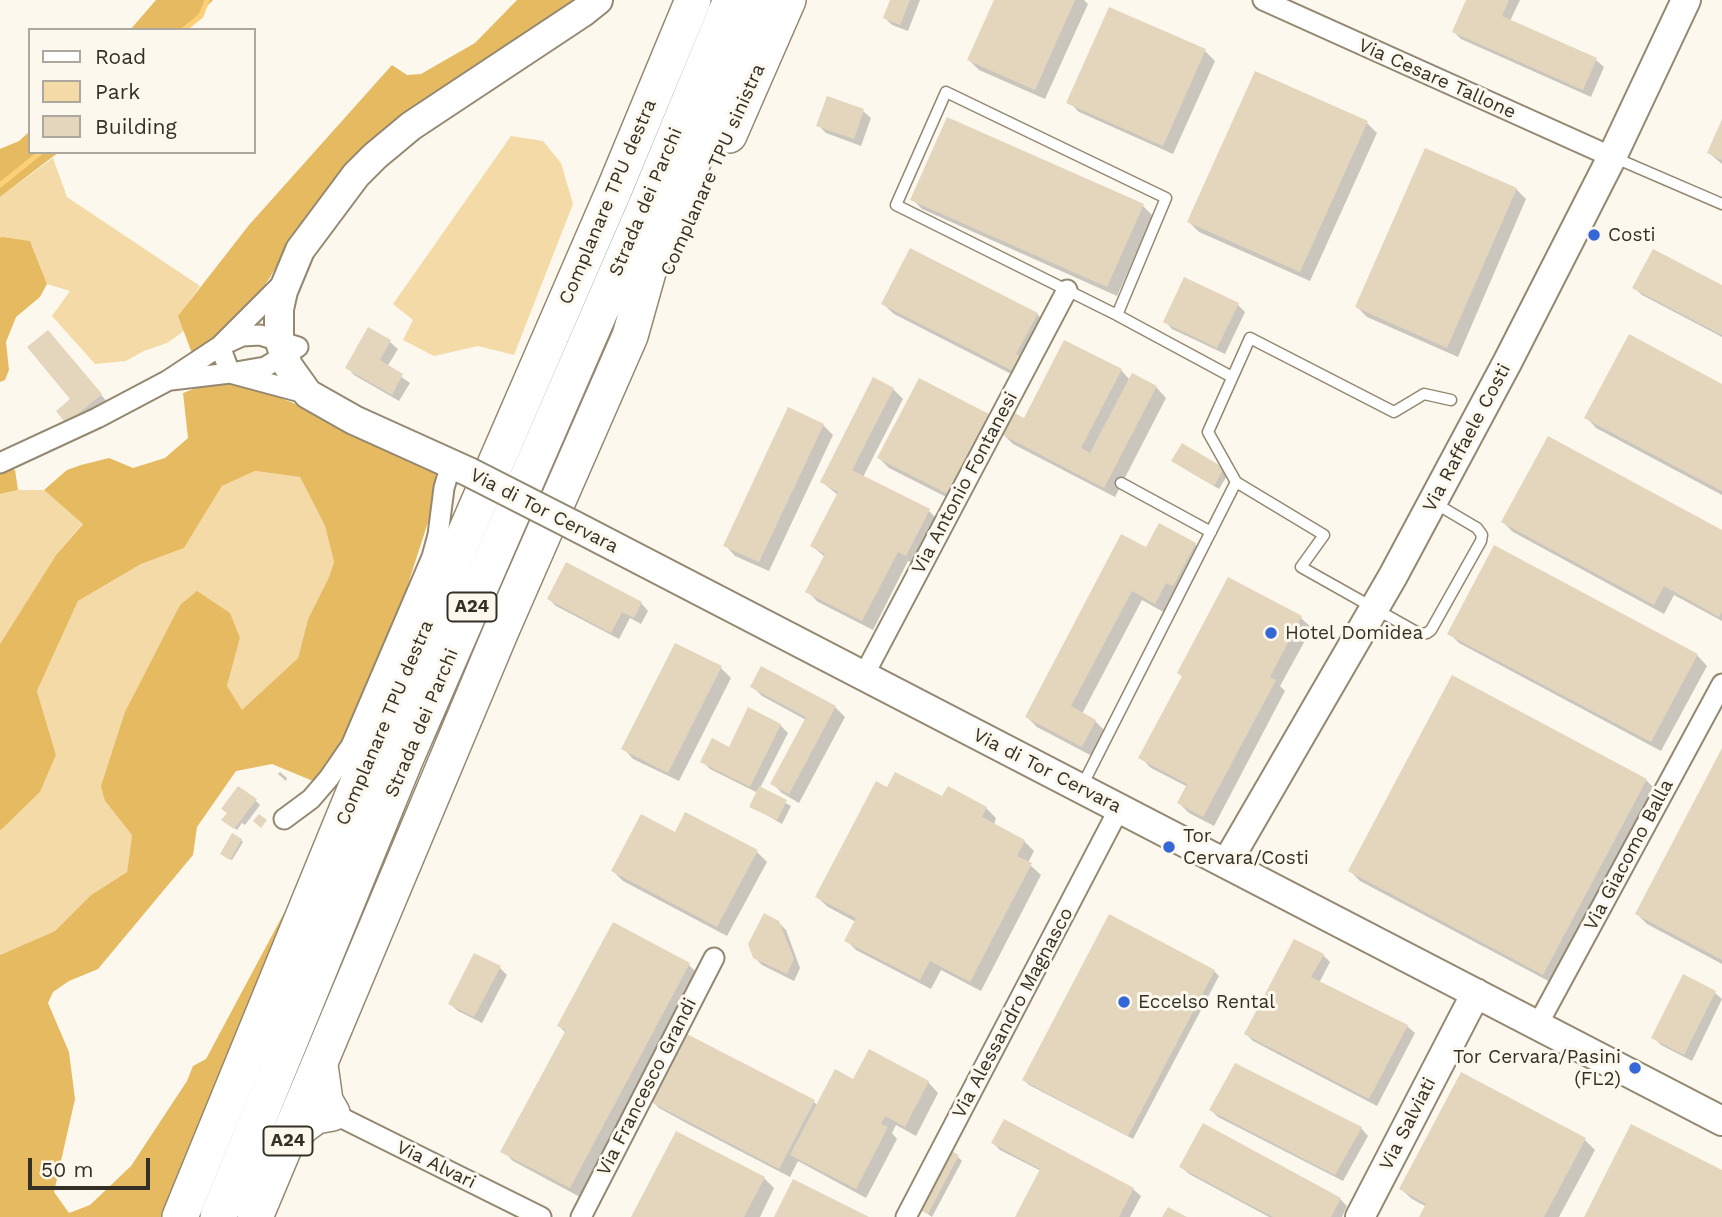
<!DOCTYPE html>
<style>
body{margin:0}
#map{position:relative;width:1722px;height:1217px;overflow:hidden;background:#fdf8ed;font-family:"Work Sans",sans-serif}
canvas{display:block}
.legend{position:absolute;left:28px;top:28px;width:228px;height:126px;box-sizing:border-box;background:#fdf8ed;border:2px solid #ada89d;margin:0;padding:9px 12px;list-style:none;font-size:21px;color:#353026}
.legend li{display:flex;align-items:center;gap:14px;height:35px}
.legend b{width:35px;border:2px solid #ada89d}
.scale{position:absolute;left:28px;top:1158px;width:122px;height:32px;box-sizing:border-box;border:4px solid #353026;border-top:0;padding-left:9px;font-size:21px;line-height:24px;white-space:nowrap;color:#353026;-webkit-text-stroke:5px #fdf8ed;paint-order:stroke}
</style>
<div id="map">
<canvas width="1722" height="1217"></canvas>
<ul class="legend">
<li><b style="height:9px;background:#fff"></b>Road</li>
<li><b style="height:19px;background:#f4daa7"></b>Park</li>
<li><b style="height:19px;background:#e3d6bd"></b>Building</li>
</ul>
<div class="scale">50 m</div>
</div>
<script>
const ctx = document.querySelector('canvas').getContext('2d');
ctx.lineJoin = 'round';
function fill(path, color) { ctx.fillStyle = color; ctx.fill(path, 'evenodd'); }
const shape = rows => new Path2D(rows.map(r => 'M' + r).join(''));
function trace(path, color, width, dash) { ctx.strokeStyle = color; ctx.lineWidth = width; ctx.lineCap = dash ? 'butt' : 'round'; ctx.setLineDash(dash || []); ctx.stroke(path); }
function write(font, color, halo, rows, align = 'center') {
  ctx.font = font + ' "Work Sans",sans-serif'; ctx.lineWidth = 6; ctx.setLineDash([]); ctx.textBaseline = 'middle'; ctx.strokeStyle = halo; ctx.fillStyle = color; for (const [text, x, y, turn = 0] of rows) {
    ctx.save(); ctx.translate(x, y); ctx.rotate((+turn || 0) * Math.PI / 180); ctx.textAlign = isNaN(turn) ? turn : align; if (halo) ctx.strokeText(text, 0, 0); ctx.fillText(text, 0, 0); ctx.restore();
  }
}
const green = shape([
 [511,136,543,141,561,163,573,204,514,355,478,346,434,356,403,340,413,320,393,304],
 [53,158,67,197,200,286,179,316,184,331,167,343,144,351,126,361,95,364,52,316,70,291,47,284,30,241,0,238,0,197],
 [255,471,300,477,325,526,334,562,329,577,308,619,298,658,242,711,227,686,240,638,180,605,155,658,105,801,132,835,127,872,91,895,55,931,0,955,0,831,40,792,56,755,37,691,78,601,141,564,184,548,222,486],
 [18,490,44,490,83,523,56,555,0,644,0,494]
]);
const forest = shape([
 [156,0,213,0,183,30,130,30],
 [517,0,582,0,356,155,306,216,269,279,243,314,193,356,178,316,249,225,392,65,407,75,421,74,475,43],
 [30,131,30,152,59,152,0,197,0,149,19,141],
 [2,237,30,241,47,284,40,297,16,317,6,342,9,370,5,380,0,382,0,238],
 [207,384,245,384,321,414,436,472,431,513,397,618,343,746,313,781,272,764,236,771,197,827,193,855,98,969,69,981,53,992,48,1003,69,1052,75,1099,54,1192,69,1213,90,1205,131,1166,187,1081,193,1066,206,1059,284,913,287,914,161,1217,0,1217,0,955,55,931,91,895,127,872,132,835,105,801,101,786,125,712,180,605,197,591,230,613,240,638,227,686,242,710,298,658,308,619,329,577,334,562,325,526,300,477,255,471,222,486,184,548,141,564,78,601,37,691,56,755,40,792,0,831,0,644,56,555,83,524,44,490,67,470,81,465,109,458,133,468,165,458,188,438,183,393],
 [3,466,15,470,18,490,0,494,0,468]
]);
const shadow = shape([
 [892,0,920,0,908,31,892,25,885,18],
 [996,0,1084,0,1088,4,1045,99,979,70,969,60],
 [1468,0,1520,0,1510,21,1596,60,1604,67,1591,97,1461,39,1454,32],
 [1205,51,1215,61,1173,154,1079,112,1069,102],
 [863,111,871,118,861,146,826,133,818,125],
 [1367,123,1377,133,1310,281,1199,232,1189,222],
 [1722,124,1722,164,1709,153],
 [1516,189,1526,199,1458,357,1367,317,1357,307],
 [912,199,1143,206,1153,216,1117,296,922,209],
 [1722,287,1722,337,1642,295,1634,288],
 [883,304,1037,314,1047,324,1023,380,894,314],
 [1238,305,1245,312,1225,354,1172,329,1165,321],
 [55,340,108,403,68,423,73,399],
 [390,342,398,349,387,367,410,383,399,401,354,375,347,367],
 [1121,370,1130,380,1156,387,1166,398,1115,497,1013,444,1003,434,1025,420],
 [920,380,988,416,998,426,958,503,889,468,879,458],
 [1722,386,1722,495,1596,428,1586,417],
 [893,389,903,399,863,477,929,511,939,521,916,565,908,561,873,630,818,602,808,592,825,557,812,546,838,495,822,482],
 [823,425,833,435,769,571,735,556,725,545],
 [1178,465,1223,469,1228,474,1219,489],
 [1503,522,1722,532,1722,621,1674,595,1664,614,1513,532],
 [1195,544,1205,554,1183,595,1165,613,1142,600,1082,714,1095,721,1105,731,1092,756,1037,727,1027,717,1146,550],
 [1228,579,1301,618,1312,628,1280,686,1285,691,1214,826,1189,813,1179,803,1188,787,1151,768,1141,758,1183,677,1179,673],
 [549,599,641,603,648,611,641,624,630,618,619,639,556,606],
 [1449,633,1697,655,1707,666,1661,751,1459,643],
 [676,645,721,668,731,678,679,781,633,759,623,748],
 [752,686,835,707,845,717,799,803,782,793,772,783,806,720,762,696],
 [780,725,788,733,760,788,791,806,782,824,751,806,758,793,710,769,702,761],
 [1722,752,1722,964,1647,924,1637,914],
 [280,772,287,778,286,781,278,774],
 [1646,780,1656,790,1554,984,1360,881,1350,871],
 [888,789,986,808,996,818,994,825,1024,841,1034,851,1028,863,1041,875,981,991,941,970,931,989,856,950,846,940,856,922,828,907,817,897],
 [255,800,260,805,245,825,242,823,237,830,224,820],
 [675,834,757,852,767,862,727,936,623,881,613,871],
 [241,840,243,842,232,860,224,855],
 [778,922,786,930,800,968,794,981,762,965,754,957],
 [614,924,689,965,699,975,580,1197,513,1161,503,1151,566,1033,559,1026],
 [1323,955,1330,962,1319,983,1407,1026,1415,1033,1377,1106,1253,1041,1246,1034],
 [500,968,507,975,482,1023,458,1011,450,1004],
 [1214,971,1219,976,1133,1139,1029,1085,1024,1080],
 [1684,977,1715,993,1722,999,1692,1061,1661,1045,1653,1037],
 [869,1052,928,1082,938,1093,916,1136,896,1125,892,1133,897,1139,866,1198,798,1161,790,1177,688,1124,659,1108,652,1101,814,1102,818,1106,854,1081],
 [1211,1110,1361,1128,1368,1136,1343,1181,1218,1117],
 [1584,1139,1595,1150,1559,1217,1421,1217,1427,1207,1412,1199,1401,1189],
 [993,1143,1133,1189,1141,1196,1130,1217,1017,1217,1041,1171,1000,1150],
 [958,1157,962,1161,932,1217,922,1210],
 [1181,1167,1340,1199,1347,1206,1342,1217,1269,1217,1189,1174],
 [764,1178,774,1188,760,1217,633,1217]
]);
const stream = shape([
 [183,30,201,16,207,0],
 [0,185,41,152]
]);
const building = shape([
 [890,0,910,0,900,25,883,18],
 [994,0,1075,0,1035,90,967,60],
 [1466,0,1509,0,1502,16,1597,58,1583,90,1452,32],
 [1109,7,1206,49,1163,146,1066,103],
 [1255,71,1368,121,1300,272,1187,222],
 [827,96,864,109,854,139,816,126],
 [947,117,1144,204,1107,287,910,200],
 [1722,119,1722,160,1707,153],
 [1425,148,1517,188,1447,348,1355,307],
 [910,248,1038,313,1016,354,1020,356,1013,371,881,304],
 [1653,249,1722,285,1722,335,1632,288],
 [1184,277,1239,303,1217,348,1163,322],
 [368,327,391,340,380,360,403,374,392,395,345,368],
 [48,330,102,394,66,424,56,411,70,399,27,347],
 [1629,334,1722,384,1722,491,1584,418],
 [1064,340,1122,369,1081,448,1090,453,1132,373,1157,386,1104,488,1001,434,1013,412,1024,418],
 [873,377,894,388,852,470,930,509,906,556,898,552,862,621,805,592,825,554,810,546,838,492,820,482],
 [919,378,989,414,948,494,877,458],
 [788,407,824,424,759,562,723,546],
 [1548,436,1722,530,1722,612,1719,617,1664,586,1654,605,1501,522],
 [1182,443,1224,468,1214,486,1171,461],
 [1159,523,1196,543,1173,586,1166,583,1155,604,1132,591,1071,706,1096,720,1082,747,1025,717,1121,534,1146,547],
 [1494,545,1698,654,1651,742,1447,634],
 [566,562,642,602,634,618,622,612,611,633,547,599],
 [1228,577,1302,616,1270,677,1276,680,1203,817,1177,803,1187,784,1138,758,1182,676,1177,673],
 [675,643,722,666,668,773,621,749],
 [761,666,836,706,789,794,770,784,806,717,750,687],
 [1452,675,1647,779,1543,975,1348,871],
 [748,707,781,724,750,787,700,762,712,738,729,747],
 [1722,748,1722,960,1635,914],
 [895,772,942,796,948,786,987,807,982,817,1025,840,1017,856,1032,863,970,982,930,961,920,980,844,941,856,918,815,897,876,781,887,787],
 [238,786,257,799,234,829,221,820,227,813,221,809],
 [759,786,787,800,777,820,749,807],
 [685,812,758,850,717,927,611,871,641,814,675,832],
 [259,814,267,820,261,828,253,821],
 [232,833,242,839,230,860,220,854],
 [764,913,779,921,794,959,787,974,753,958,748,944],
 [1109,914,1215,970,1128,1136,1022,1080],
 [613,922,690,963,570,1188,500,1152,566,1030,557,1026],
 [1294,939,1324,954,1311,977,1408,1025,1369,1099,1244,1034],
 [474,953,501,966,474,1017,448,1004],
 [1683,974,1716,991,1684,1055,1651,1038],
 [685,1033,815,1100,779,1169,649,1101],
 [869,1049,929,1081,905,1127,885,1116,881,1124,888,1127,856,1189,790,1155,835,1069,853,1079],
 [1235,1063,1362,1127,1335,1175,1209,1110],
 [1461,1072,1586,1138,1544,1217,1419,1217,1426,1204,1399,1189],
 [1004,1119,1134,1188,1119,1217,1015,1217,1040,1169,991,1143],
 [1203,1123,1341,1198,1331,1217,1273,1217,1179,1167],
 [1631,1124,1722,1170,1722,1217,1584,1217],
 [676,1131,765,1177,744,1217,631,1217],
 [951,1151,959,1155,928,1214,920,1210],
 [793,1179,869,1217,774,1217],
 [1168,1207,1187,1217,1162,1217]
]);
const lane = shape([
 [1613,157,1722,204],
 [1117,315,1166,198,946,92,896,205,1117,315,1232,377],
 [1121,483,1211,532],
 [1433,502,1477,528,1482,535,1481,541,1431,630,1427,633,1420,634,1301,567,1324,535,1236,482,1208,432,1250,338,1394,412,1424,394,1451,400],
 [1082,786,1236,482]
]);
const street = shape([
 [1263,0,1612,157],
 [260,335,298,347,265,367,230,373,220,346,242,336,260,335],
 [171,380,230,373,308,394],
 [0,463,97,418,167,381,220,346,284,282],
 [864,675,1067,290],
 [284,819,311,799,329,778,351,746,432,557,438,535,444,488,451,464],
 [1537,1026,1722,684],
 [332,1113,541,1217],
 [581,1217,714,958],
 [906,1217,1119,809]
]);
const secondary = shape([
 [469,472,354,420,308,394,288,366,279,339,279,309,283,291,300,250,356,175,375,156,411,126,583,12,598,0],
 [573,525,1722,1121],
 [1226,864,1393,576,1508,361,1612,157,1686,0],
 [1360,1217,1476,993]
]);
const highway = shape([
 [729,135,788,0],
 [291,1140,302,1126,316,1116,332,1113,325,1101,320,1065],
 [180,1217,373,746,615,188,693,0],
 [218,1217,405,760,648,201,731,0],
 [255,1217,501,631,630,336,648,272,759,0]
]);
const secondaryBridge = shape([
 [469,472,573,525]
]);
const markers = [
 [1594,235,7,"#3667d7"],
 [1271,633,7,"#3667d7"],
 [1169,847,7,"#3667d7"],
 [1124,1002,7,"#3667d7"],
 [1635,1068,7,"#3667d7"]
];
const shields = [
 [472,607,49],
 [288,1141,49]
];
const shieldNames = [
 ["A24",472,607],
 ["A24",288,1141]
];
const streetNames = [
 ["Via Cesare Tallone",1437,79,24],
 ["Complanare TPU sinistra",713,170,-66],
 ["Complanare TPU destra",608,202,-67],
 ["Strada dei Parchi",646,202,-67],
 ["Via Raffaele Costi",1467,438,-62],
 ["Via Antonio Fontanesi",965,483,-62],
 ["Via di Tor Cervara",544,511,27],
 ["Complanare TPU destra",385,723,-67],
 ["Strada dei Parchi",422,723,-67],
 ["Via di Tor Cervara",1047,771,27],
 ["Via Giacomo Balla",1629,855,-62],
 ["Via Alessandro Magnasco",1013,1013,-62],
 ["Via Francesco Grandi",647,1087,-63],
 ["Via Salviati",1408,1124,-63],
 ["Via Alvari",436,1165,26]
];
const poiNames = [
 ["Costi",1608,235],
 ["Hotel Domidea",1285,633],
 ["Tor",1183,836],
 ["Cervara/Costi",1183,858],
 ["Eccelso Rental",1138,1002],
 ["Tor Cervara/Pasini",1621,1057,"right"],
 ["(FL2)",1621,1079,"right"]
];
fill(green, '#f4daa7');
fill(forest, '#e5ba60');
fill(shadow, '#0003');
trace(stream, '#fcd077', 5);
fill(building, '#e3d6bd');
trace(lane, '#948871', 13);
trace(street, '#948871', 23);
trace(secondary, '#948871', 32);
trace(highway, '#948871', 38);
trace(lane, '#fff', 10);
trace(street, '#fff', 19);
trace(secondary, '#fff', 28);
trace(highway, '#fff', 35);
trace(secondaryBridge, '#948871', 32, []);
trace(secondaryBridge, '#fff', 28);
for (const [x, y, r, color] of markers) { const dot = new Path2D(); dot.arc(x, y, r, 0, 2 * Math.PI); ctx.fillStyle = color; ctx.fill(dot); trace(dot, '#fdf8ed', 2.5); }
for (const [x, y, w] of shields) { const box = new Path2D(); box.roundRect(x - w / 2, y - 14.5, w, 29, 5); ctx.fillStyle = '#fdf8ed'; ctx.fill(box); trace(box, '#353026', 2); }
write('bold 18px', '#353026', null, shieldNames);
write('19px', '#353026', '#fdf8ed', streetNames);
write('19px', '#353026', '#fdf8ed', poiNames, 'left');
</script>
